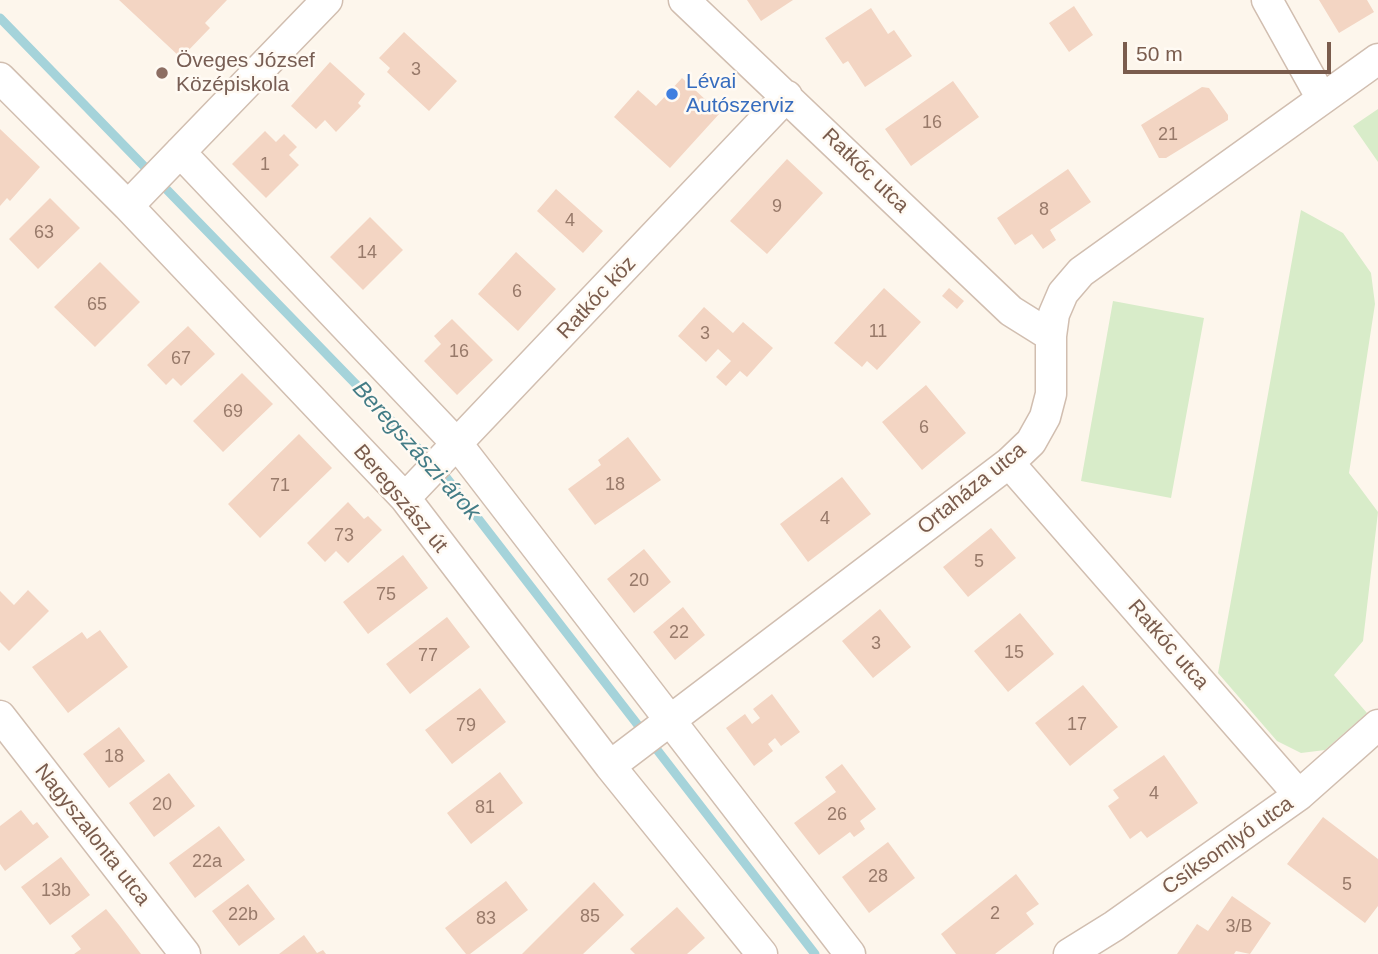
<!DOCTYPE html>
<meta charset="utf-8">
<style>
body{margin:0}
#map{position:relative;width:1378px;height:954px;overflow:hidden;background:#fdf6ec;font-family:Helvetica,sans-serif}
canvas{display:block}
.scale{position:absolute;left:1123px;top:42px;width:208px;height:32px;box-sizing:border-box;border:4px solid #7a5c4d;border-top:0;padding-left:9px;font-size:21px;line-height:24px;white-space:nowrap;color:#7a5c4d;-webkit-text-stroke:5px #fffaf3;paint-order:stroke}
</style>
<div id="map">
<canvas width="1378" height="954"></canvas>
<div class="scale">50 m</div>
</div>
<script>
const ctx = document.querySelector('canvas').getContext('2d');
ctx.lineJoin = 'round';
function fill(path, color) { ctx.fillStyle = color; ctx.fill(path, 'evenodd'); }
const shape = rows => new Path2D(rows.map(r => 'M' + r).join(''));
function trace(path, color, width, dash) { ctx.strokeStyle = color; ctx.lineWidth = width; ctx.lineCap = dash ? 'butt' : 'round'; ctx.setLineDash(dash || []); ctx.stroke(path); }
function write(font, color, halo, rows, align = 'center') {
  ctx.font = font + ' Helvetica,sans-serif'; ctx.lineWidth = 5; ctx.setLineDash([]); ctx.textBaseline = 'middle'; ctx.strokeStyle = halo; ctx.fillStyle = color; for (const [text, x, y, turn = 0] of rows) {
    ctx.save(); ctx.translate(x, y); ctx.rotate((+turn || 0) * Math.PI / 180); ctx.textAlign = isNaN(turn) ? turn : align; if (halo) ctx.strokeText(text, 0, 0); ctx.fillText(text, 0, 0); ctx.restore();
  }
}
const green = shape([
 [1378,109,1378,162,1353,126],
 [1301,210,1343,233,1371,273,1375,304,1349,473,1378,512,1363,641,1334,675,1367,713,1325,750,1301,753,1277,741,1218,673],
 [1113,301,1204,318,1171,498,1081,481]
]);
const stream = shape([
 [0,18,446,477,815,954]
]);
const building = shape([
 [119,0,227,0,205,23,210,28,181,58],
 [747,0,793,0,761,21],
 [1319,0,1367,0,1374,12,1339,33],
 [1074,6,1093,35,1069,52,1049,23],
 [871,8,888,34,894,30,912,56,865,87,848,61,843,64,825,38],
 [404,32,457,81,429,111,387,72,390,68,379,58],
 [330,62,365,94,358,103,361,106,336,132,325,120,316,129,291,106],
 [682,78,720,113,670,168,614,117,638,90,656,106],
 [953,81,979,117,911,166,885,129],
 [1202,87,1209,88,1228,115,1228,120,1166,158,1159,158,1141,125],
 [0,129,40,167,10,201,7,198,0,206],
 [265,131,276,142,284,134,297,147,289,155,299,165,266,198,232,164],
 [787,159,823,193,767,254,730,221],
 [1068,169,1091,202,1050,230,1056,240,1043,249,1032,234,1015,245,997,218],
 [556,189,603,231,583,253,537,211],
 [50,198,80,228,38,269,9,239],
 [370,217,403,250,363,290,330,257],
 [516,252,556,289,518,331,478,294],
 [100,262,140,302,95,347,54,307],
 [884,288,921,322,877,370,867,361,862,367,834,343],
 [949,288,964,301,957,309,942,296],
 [704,307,733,333,743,322,773,348,747,377,740,371,726,386,716,377,731,361,718,349,706,362,678,336],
 [452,319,493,360,457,395,424,361,441,344,434,336],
 [188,326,215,354,181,386,173,378,166,385,147,365],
 [242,373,273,404,223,452,193,421],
 [926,385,966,433,922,470,882,422],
 [299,434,332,468,260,538,228,504],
 [628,437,661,480,595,525,568,489,601,465,598,460],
 [842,477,871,514,808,562,780,524],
 [348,502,364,519,368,516,382,530,348,563,336,551,325,562,307,543],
 [991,528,1016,558,968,597,943,567],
 [644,549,671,582,634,613,607,579],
 [403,555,428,588,368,634,343,602],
 [28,590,49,611,9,651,0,642,0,591,14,605],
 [683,607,705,635,675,660,653,632],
 [880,609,911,647,873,678,842,641],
 [1020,613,1054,654,1008,692,974,651],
 [447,617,470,647,410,694,386,664],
 [100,630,128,667,68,713,32,667,82,632,87,639],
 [1083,685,1118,727,1070,766,1035,723],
 [480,688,506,722,452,764,425,730],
 [772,694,800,732,781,746,775,738,768,744,773,751,754,766,726,728,745,714,752,724,760,718,753,709],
 [119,727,145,761,109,788,83,754],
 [1164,755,1198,803,1147,838,1141,831,1130,839,1108,806,1119,798,1113,790],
 [842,764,876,809,860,821,865,829,854,837,850,832,819,855,794,823,836,792,825,777],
 [500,772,523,803,471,844,447,813],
 [169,773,195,806,154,837,129,803],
 [21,810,33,825,37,822,49,837,5,871,0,864,0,826],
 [1323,817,1378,859,1378,906,1365,923,1287,864],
 [219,826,245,860,195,898,169,863],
 [888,842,915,878,869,913,842,877],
 [61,857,90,895,50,925,21,887],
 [1016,874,1039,904,1026,913,1034,924,995,954,956,954,941,934],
 [506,881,528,910,470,954,466,954,445,928],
 [594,882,624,915,583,954,522,954],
 [248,884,275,919,239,946,212,911],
 [1232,896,1271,923,1250,954,1236,951,1234,954,1177,954,1197,924,1208,931],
 [677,907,705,938,687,954,635,954,630,949],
 [106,909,119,925,141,954,74,954,81,949,71,936],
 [304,935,317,953,323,950,326,954,279,954]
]);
const minor = shape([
 [684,0,1011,311,1051,336],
 [1267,0,1322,99],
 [0,78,128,206,405,498,610,766,762,954],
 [180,152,458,445,850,954],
 [128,206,327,0],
 [1009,463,1299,795],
 [405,498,787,96],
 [0,716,185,954],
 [610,766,1009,463,1031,442,1045,417,1051,394,1051,336,1054,314,1063,293,1081,272,1378,59],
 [1069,954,1114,926,1299,795,1378,725]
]);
const markers = [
 [162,73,7,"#8d6e63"],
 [672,94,7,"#3f7fe0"]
];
const numberNames = [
 ["3",416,70],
 ["16",932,123],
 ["21",1168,135],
 ["1",265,165],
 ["9",777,207],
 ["8",1044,210],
 ["4",570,221],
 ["63",44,233],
 ["14",367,253],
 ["6",517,292],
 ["65",97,305],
 ["11",878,332],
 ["3",705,334],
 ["16",459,352],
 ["67",181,359],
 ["69",233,412],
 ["6",924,428],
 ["18",615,485],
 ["71",280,486],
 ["4",825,519],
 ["73",344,536],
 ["5",979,562],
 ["20",639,581],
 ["75",386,595],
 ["22",679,633],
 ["3",876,644],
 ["15",1014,653],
 ["77",428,656],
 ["17",1077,725],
 ["79",466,726],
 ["18",114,757],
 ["4",1154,794],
 ["20",162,805],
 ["81",485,808],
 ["26",837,815],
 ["22a",207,862],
 ["28",878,877],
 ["5",1347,885],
 ["13b",56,891],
 ["2",995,914],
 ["22b",243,915],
 ["85",590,917],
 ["83",486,919],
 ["3/B",1239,927]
];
const educationNames = [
 ["Öveges József",176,61],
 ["Középiskola",176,85]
];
const shopNames = [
 ["Lévai",686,82],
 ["Autószerviz",686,106]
];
const streetNames = [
 ["Ratkóc utca",865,171,44],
 ["Ratkóc köz",597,298,-47],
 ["Ortaháza utca",972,489,-39],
 ["Beregszász út",400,499,50],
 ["Ratkóc utca",1168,645,49],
 ["Nagyszalonta utca",92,835,52],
 ["Csíksomlyó utca",1228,846,-35]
];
const waterNames = [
 ["Beregszászi-árok",416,451,48]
];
fill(green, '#d8ecc9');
trace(stream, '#a5d3da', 9);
fill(building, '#f3d5c3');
trace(minor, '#d1beb0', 33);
trace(minor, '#fff', 30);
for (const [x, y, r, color] of markers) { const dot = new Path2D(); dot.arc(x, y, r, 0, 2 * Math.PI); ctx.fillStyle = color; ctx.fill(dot); trace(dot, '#fffaf3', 2.5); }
write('18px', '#987a6a', null, numberNames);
write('21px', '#785e54', '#fffaf3', educationNames, 'left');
write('21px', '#366cbe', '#fffaf3', shopNames, 'left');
write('21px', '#7a5c4d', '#fffaf3', streetNames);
write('italic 23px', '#437c86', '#fffaf3', waterNames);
</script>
